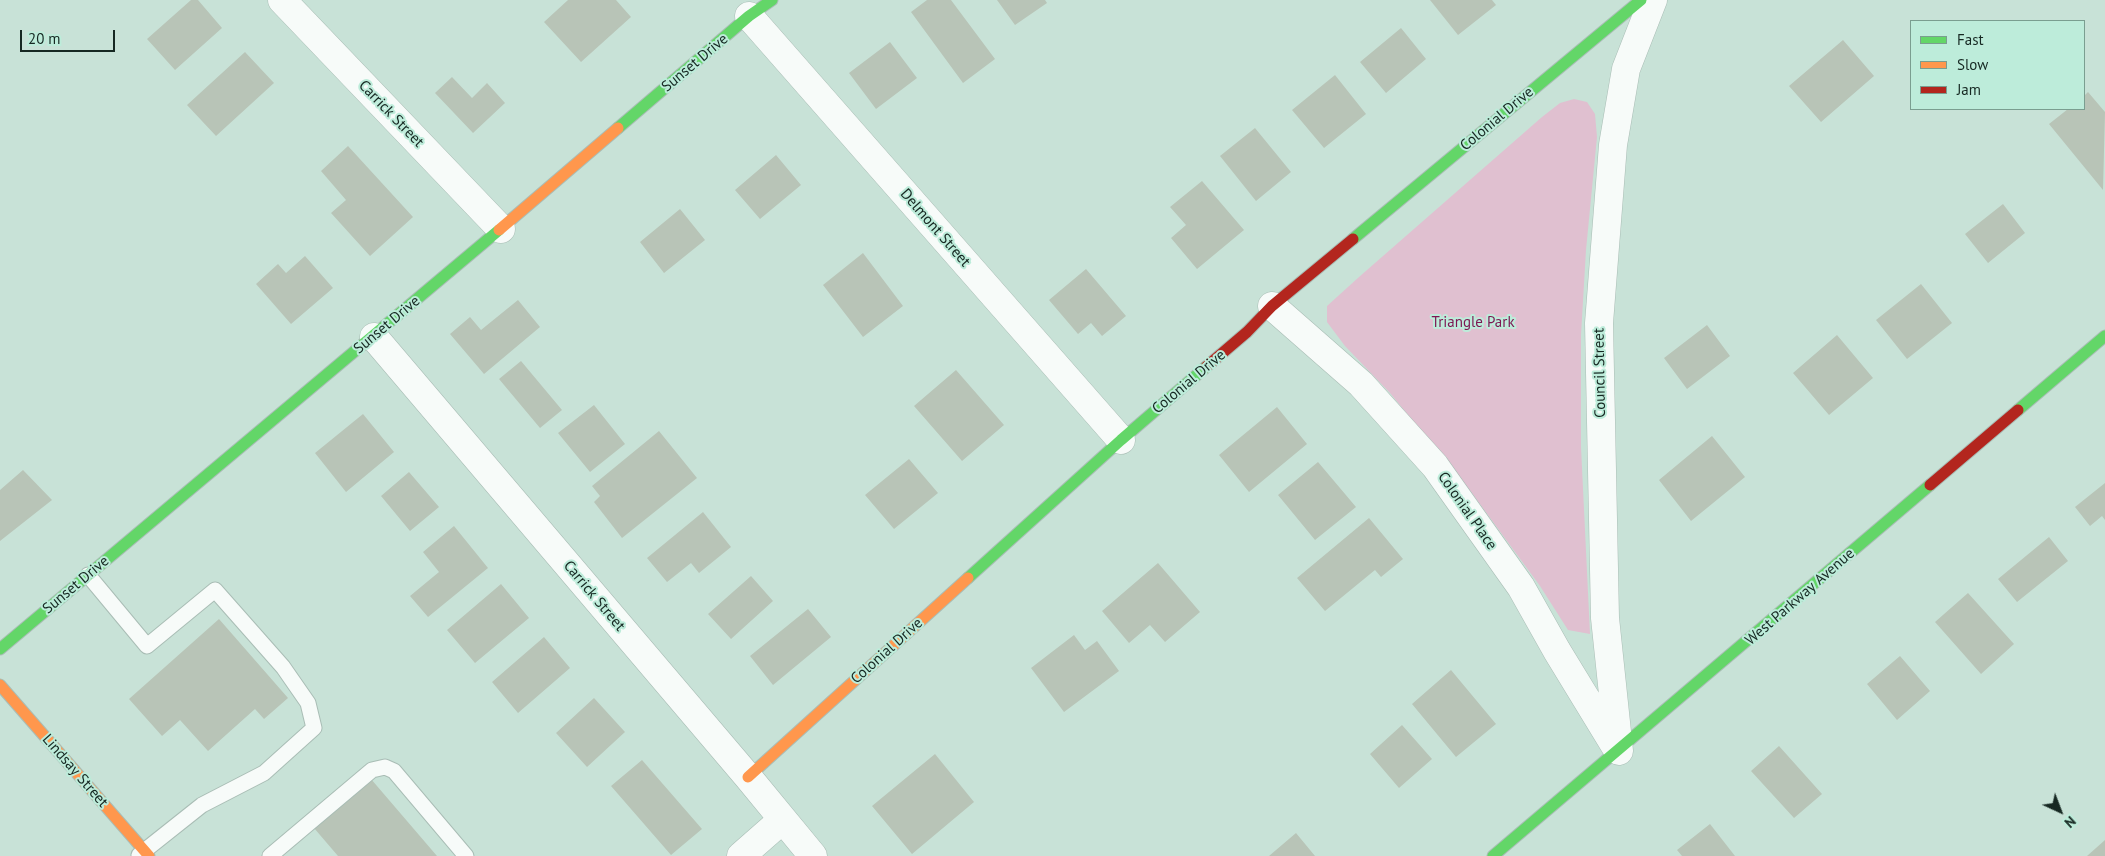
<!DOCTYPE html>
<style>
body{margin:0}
#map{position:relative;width:2105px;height:856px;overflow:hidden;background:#c8e2d7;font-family:"PT Sans",sans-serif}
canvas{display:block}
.legend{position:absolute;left:1910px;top:20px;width:175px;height:90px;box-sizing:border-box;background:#bdecda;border:1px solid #7a9e90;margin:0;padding:6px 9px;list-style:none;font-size:15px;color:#162822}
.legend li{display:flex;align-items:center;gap:10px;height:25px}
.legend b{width:25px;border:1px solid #7a9e90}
.north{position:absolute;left:2035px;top:786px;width:50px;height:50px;-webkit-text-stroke:4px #bdecda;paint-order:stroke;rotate:137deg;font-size:14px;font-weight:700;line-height:20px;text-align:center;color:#162822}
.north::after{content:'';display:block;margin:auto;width:18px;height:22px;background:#162822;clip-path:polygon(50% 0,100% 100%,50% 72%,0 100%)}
.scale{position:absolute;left:20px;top:30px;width:95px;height:22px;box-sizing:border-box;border:2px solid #162822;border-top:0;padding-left:6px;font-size:15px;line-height:18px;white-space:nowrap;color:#162822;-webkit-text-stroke:4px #bdecda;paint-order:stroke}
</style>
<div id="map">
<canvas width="2105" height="856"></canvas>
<ul class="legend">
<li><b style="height:6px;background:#63d668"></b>Fast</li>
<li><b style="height:6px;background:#ff974d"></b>Slow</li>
<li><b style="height:6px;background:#b3261e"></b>Jam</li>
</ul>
<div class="north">N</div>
<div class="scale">20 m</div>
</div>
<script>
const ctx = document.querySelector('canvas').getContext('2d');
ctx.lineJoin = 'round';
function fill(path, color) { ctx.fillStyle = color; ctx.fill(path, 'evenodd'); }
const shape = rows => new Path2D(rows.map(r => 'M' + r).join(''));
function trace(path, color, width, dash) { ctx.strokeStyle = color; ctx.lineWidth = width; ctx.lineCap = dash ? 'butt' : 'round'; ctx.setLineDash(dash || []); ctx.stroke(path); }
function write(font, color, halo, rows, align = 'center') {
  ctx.font = font + ' "PT Sans",sans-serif'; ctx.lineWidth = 4; ctx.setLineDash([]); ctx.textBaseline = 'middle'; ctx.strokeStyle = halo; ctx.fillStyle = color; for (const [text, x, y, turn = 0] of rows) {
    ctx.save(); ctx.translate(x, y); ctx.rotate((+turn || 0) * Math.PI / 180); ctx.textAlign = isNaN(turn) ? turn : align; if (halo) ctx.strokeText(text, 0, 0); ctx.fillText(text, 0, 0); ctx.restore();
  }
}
const green = shape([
 [1574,99,1587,102,1595,114,1597,137,1586,250,1581,335,1581,447,1590,634,1568,630,1540,586,1471,492,1390,393,1345,346,1327,322,1327,306,1359,277,1542,117,1560,103]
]);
const building = shape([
 [191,0,198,0,222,28,175,70,147,39],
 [568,0,616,0,631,17,581,62,544,22],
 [927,0,951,0,995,59,963,83,911,12],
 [997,0,1045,0,1047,3,1015,25],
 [1430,0,1492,0,1496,5,1458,35],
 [1401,28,1426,59,1386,93,1360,62],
 [1843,40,1874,76,1821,122,1789,86],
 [890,42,917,78,876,109,849,73],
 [245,52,274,83,216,136,187,105],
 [1335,75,1366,114,1324,148,1292,110],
 [452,77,472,98,487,83,505,103,473,133,435,93],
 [2088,92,2105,112,2103,190,2049,124,2068,109,2084,109,2084,96],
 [1255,128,1291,172,1256,201,1220,156],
 [348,146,413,217,370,256,331,213,346,200,321,171],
 [776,155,801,185,760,219,735,190],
 [1202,181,1244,230,1197,269,1171,238,1186,225,1170,207],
 [2003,204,2025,233,1988,263,1965,234],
 [680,209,705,240,664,273,640,242],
 [863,253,903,306,863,337,823,285],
 [305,256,333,288,291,324,256,284,278,264,286,273],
 [1086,269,1126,316,1102,336,1091,323,1078,334,1049,300],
 [1921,284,1952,323,1907,359,1876,320],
 [518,300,540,327,484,374,450,334,470,317,481,330],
 [1707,325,1730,356,1687,389,1664,358],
 [1837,335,1873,378,1829,415,1793,373],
 [521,361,562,410,540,428,499,379],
 [956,370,1004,425,962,461,914,406],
 [594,405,625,444,590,472,558,433],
 [1277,407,1307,444,1249,492,1219,455],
 [363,414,394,452,346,492,315,453],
 [659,431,697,478,622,538,594,502,600,496,592,486],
 [1712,436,1745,477,1691,521,1659,480],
 [909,459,938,493,894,529,865,495],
 [1318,462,1356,507,1315,540,1278,495],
 [23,470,52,500,0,541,0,490],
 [409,472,439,507,410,531,381,496],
 [2105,483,2105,520,2102,516,2090,526,2075,507],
 [703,512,731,547,699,573,691,563,667,582,647,558],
 [1369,518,1403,559,1381,577,1375,570,1325,611,1297,578],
 [454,526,488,568,428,617,410,596,439,572,423,552],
 [2049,537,2068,561,2017,602,1998,579],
 [1158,563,1200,612,1165,642,1150,625,1129,643,1102,611],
 [751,576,773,601,731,639,708,614],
 [501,584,529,618,475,663,447,630],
 [1968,593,2014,644,1981,674,1935,622],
 [808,609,831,637,773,685,750,656],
 [219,619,288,698,264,719,255,709,208,751,180,720,162,736,129,699],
 [1074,635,1085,650,1097,641,1119,671,1064,712,1031,668],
 [544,637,570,668,518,713,492,682],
 [1900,656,1930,691,1897,720,1867,684],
 [1451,670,1496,724,1456,757,1412,704],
 [594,698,625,732,587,767,556,733],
 [1402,725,1432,759,1399,788,1370,754],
 [1779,746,1822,794,1794,818,1751,771],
 [935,754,974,802,912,854,872,806],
 [642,760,702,829,671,855,611,786],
 [371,779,437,856,338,856,314,828],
 [1710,824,1735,856,1682,856,1677,850],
 [1296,833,1315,856,1269,856],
 [2105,840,2105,856,2087,856]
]);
const lane = shape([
 [88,575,147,646,215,590,283,667,308,703,314,728,264,773,202,805,139,855],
 [270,856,372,770,385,767,394,771,466,856]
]);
const street = shape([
 [282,0,501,229],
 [749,16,1121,440],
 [1272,306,1361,384,1435,466,1521,587,1557,651,1615,746],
 [374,337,748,777,813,856],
 [1619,751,1605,618,1599,323,1613,145,1626,69,1653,0],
 [741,856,782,820]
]);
const fast = shape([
 [618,128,749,16,772,0],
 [1353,239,1641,0],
 [2018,410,2105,336],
 [968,578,1121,440,1206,367],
 [0,649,499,230],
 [1493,856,1930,485]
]);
const slow = shape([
 [499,230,618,128],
 [0,685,149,856],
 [748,777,968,578]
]);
const jam = shape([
 [1206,367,1247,332,1272,306,1353,239],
 [1930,485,2018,410]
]);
const streetNames = [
 ["Sunset Drive",695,63,-40],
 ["Carrick Street",391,114,46],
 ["Colonial Drive",1497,119,-40],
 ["Delmont Street",935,228,49],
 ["Sunset Drive",387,325,-40],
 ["Council Street",1600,373,-91],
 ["Colonial Drive",1189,382,-40],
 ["Colonial Place",1467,511,55],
 ["Sunset Drive",76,585,-40],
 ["Carrick Street",594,596,50],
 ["West Parkway Avenue",1800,597,-41],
 ["Colonial Drive",887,651,-42],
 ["Lindsay Street",75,771,49]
];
const parkNames = [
 ["Triangle Park",1473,323]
];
fill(green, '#e0c0d0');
fill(building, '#b8c4b7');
trace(lane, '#a9bdb5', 17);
trace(street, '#a9bdb5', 29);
trace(fast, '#a9bdb5', 13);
trace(slow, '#a9bdb5', 13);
trace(jam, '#a9bdb5', 13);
trace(lane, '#f7fbf9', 15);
trace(street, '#f7fbf9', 28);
trace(fast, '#63d668', 11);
trace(slow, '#ff974d', 11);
trace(jam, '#b3261e', 11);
write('15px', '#162822', '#bdecda', streetNames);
write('15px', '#7d1652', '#bdecda', parkNames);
</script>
